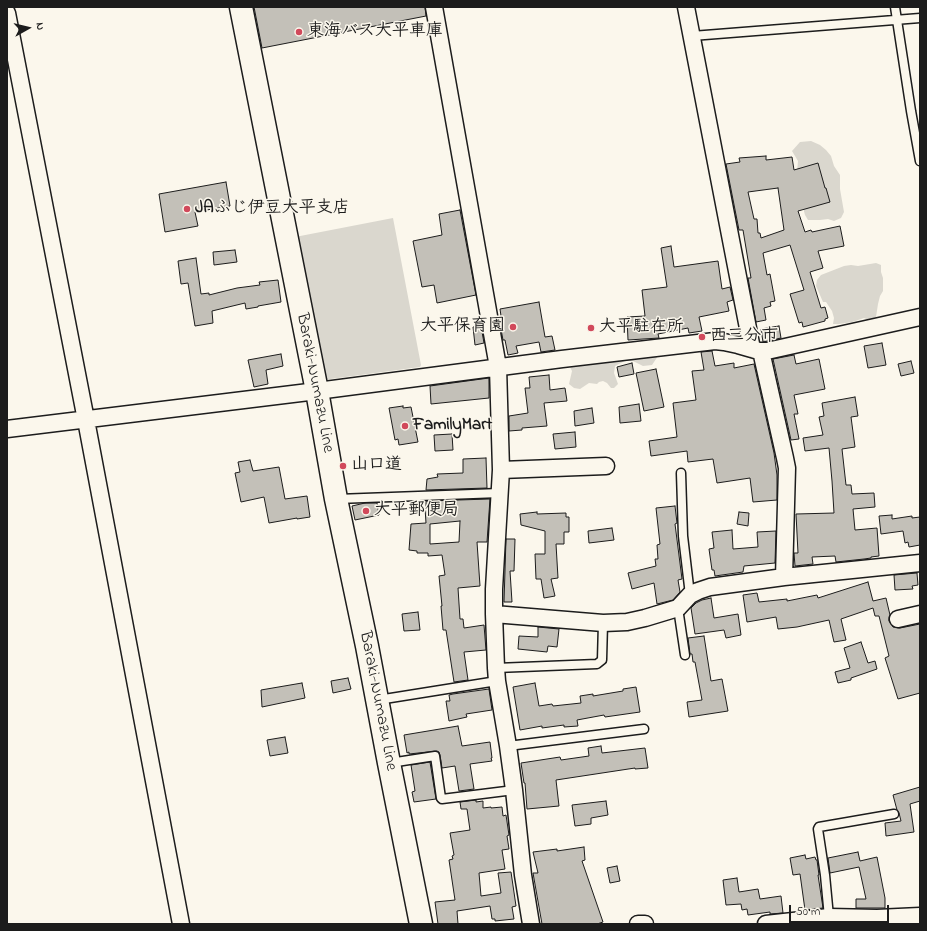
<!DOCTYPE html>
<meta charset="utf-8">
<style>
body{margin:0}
#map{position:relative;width:927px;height:931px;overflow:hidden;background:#fbf7ec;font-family:"Indie Flower",sans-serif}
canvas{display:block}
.frame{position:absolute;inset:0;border:8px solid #1c1c1c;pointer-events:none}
.north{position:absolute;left:8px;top:8px;width:40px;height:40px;-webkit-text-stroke:3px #fbf7ec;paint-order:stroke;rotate:82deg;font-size:11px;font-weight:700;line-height:16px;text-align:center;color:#1c1c1c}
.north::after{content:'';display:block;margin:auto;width:14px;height:18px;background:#1c1c1c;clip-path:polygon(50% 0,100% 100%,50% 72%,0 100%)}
.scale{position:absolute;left:789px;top:905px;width:100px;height:18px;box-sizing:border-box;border:2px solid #1c1c1c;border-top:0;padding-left:5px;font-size:12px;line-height:14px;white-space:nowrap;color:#1c1c1c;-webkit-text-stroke:3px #fbf7ec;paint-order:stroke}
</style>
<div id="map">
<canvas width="927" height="931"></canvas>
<div class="frame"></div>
<div class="north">N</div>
<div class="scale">50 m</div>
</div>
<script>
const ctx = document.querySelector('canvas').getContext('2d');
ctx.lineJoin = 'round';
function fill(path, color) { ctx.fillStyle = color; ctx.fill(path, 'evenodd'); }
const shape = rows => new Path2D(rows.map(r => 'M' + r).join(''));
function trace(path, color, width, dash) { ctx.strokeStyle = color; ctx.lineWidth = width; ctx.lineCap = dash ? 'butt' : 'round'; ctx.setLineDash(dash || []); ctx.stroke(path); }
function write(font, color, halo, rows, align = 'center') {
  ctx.font = font + ' "Indie Flower","Klee One",sans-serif'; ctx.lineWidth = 3; ctx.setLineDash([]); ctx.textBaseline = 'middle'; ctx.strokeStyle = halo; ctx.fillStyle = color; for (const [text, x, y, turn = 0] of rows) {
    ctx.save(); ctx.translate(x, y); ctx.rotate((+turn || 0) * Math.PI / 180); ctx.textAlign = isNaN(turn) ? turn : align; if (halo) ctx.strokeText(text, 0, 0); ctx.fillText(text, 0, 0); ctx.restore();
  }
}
const green = shape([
 [811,141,820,145,826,150,831,156,834,166,840,175,840,189,844,212,841,218,834,221,828,219,820,220,808,220,805,215,799,192,797,172,798,161,792,151,800,142],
 [393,218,421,365,420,367,323,380,295,237],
 [876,263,881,265,881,272,883,278,883,291,880,296,878,304,876,317,869,320,864,318,852,322,839,324,833,324,834,318,832,311,826,302,823,302,816,286,817,280,821,275,844,266,851,265,858,266],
 [656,352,658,356,652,365,643,366,633,361,625,361,615,366,614,373,618,384,614,388,611,388,607,383,603,381,599,382,597,384,589,383,580,389,574,388,569,384,572,371,570,367,573,362]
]);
const building = shape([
 [254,7,425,7,426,16,262,48,254,7],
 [766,156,766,160,792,157,794,170,818,163,825,188,826,188,830,202,798,211,805,232,811,230,812,232,840,226,844,246,818,251,823,268,810,272,821,308,825,307,828,318,825,319,825,321,803,327,802,322,799,323,790,294,804,290,790,245,763,253,767,275,770,274,775,301,770,302,771,306,764,308,766,320,756,322,748,278,751,278,743,230,739,230,726,164,740,162,739,158,766,156],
 [778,188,784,230,761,238,760,233,758,233,757,219,754,219,748,192,778,188],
 [226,182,230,206,195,212,198,226,165,232,159,194,226,182],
 [460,210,476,295,437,303,434,285,422,287,413,241,442,235,439,214,460,210],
 [671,246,674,267,718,261,722,289,730,287,733,300,727,302,729,311,699,317,702,331,689,333,688,328,658,334,659,338,628,340,627,317,645,316,642,290,667,287,661,248,671,246],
 [235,250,237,262,214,265,213,252,235,250],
 [196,258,201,294,209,293,209,295,237,288,260,285,259,282,278,280,281,302,258,306,258,307,246,309,245,303,212,311,213,323,195,326,188,283,181,284,178,261,196,258],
 [539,302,545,337,552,336,555,350,541,352,539,342,516,346,518,353,508,355,505,340,503,340,500,324,502,323,500,309,539,302],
 [481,326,484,343,475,345,473,327,481,326],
 [779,326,781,338,763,342,761,329,779,326],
 [882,343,886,365,868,368,864,346,882,343],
 [712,351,715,366,734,363,734,368,754,364,774,453,777,475,777,500,753,502,750,478,717,483,713,459,688,462,687,451,651,456,649,441,677,437,673,403,696,400,692,371,704,370,701,352,712,351],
 [281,354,283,366,266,370,268,384,254,387,248,360,281,354],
 [794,355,796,364,819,359,825,389,794,395,798,414,794,414,799,439,791,440,773,359,794,355],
 [911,361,914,373,901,376,898,364,911,361],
 [632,363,634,374,619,377,617,367,632,363],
 [656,369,664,407,644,411,636,373,656,369],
 [549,375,550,390,565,388,567,401,544,403,547,426,522,428,522,430,509,431,509,416,528,413,525,388,530,388,529,377,549,375],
 [489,378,489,398,431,404,430,386,489,378],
 [855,397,858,416,851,417,855,447,842,449,846,485,851,485,852,494,874,493,875,507,853,509,855,530,877,528,879,556,871,557,871,558,864,559,836,562,835,556,812,557,813,564,795,566,794,553,798,553,796,514,834,513,832,481,829,448,805,451,803,438,823,435,819,417,824,416,822,403,855,397],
 [639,404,641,421,620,423,619,407,639,404],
 [403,406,403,408,411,407,418,442,399,445,398,439,395,440,389,408,403,406],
 [592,408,594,423,575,426,574,411,592,408],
 [575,432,576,447,555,449,553,434,575,432],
 [452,434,453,450,435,451,434,435,452,434],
 [486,458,487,488,426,490,427,479,438,477,437,474,463,473,463,459,486,458],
 [250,460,253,471,279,467,285,499,307,496,310,517,297,519,297,518,269,523,264,497,241,502,235,473,240,472,238,462,250,460],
 [490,499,487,542,477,542,480,586,458,588,460,619,463,619,464,628,484,625,486,650,464,652,468,680,454,682,446,630,443,630,441,606,442,606,439,576,445,575,442,555,428,556,428,553,417,553,417,551,409,550,411,524,426,523,425,508,426,508,426,501,490,499],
 [460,521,459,542,430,544,430,524,460,521],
 [365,503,377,503,379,515,355,520,352,506,365,503],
 [675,506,677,523,675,524,682,579,678,580,680,592,673,600,657,604,654,583,632,589,628,573,656,566,655,559,658,559,657,545,660,544,656,508,675,506],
 [537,512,537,514,566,513,566,517,569,517,569,532,564,532,564,544,556,544,558,578,551,579,555,596,544,598,541,579,536,579,535,554,545,554,545,531,521,525,520,514,537,512],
 [739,512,749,513,748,526,737,524,739,512],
 [892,515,892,519,912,516,912,518,920,517,920,545,909,547,908,542,905,543,903,531,881,534,879,516,892,515],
 [612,528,614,540,589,543,588,531,612,528],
 [732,530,733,549,758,547,757,532,776,531,775,563,744,566,743,572,715,576,714,570,712,570,709,549,714,548,712,532,732,530],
 [506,539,515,539,514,571,510,571,512,602,504,602,506,539],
 [917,573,918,585,912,586,913,589,895,590,894,575,917,573],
 [868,582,873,601,886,598,890,615,889,617,889,621,893,627,900,628,920,624,920,693,898,699,885,658,889,656,879,616,875,616,873,608,841,619,846,640,834,642,829,620,797,627,778,629,776,617,747,622,743,595,757,593,759,602,787,599,787,601,817,595,818,598,868,582],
 [711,598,714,618,738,614,741,635,726,638,724,630,695,634,691,608,696,603,702,600,711,598],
 [418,612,420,630,404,631,402,614,418,612],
 [538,627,559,629,557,647,548,646,547,652,518,649,519,636,538,637,538,627],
 [704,636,711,681,722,679,728,711,689,717,687,702,702,700,695,662,693,662,692,654,690,654,688,638,704,636],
 [861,642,868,663,875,661,877,669,851,678,851,680,838,683,835,672,850,668,844,648,861,642],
 [348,678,351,689,333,693,331,681,348,678],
 [302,683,305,698,262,707,261,690,302,683],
 [535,683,539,706,552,704,553,706,581,703,580,696,593,694,593,696,623,691,623,689,636,687,640,712,605,717,604,715,577,720,578,726,564,727,564,725,542,728,542,726,520,730,513,687,535,683],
 [489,689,492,710,466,714,467,717,449,721,446,701,450,701,449,695,453,694,489,689],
 [458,726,462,746,490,742,492,758,491,758,492,761,470,764,474,789,459,791,455,766,442,768,440,755,439,752,437,751,409,754,409,752,407,753,404,735,458,726],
 [285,737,288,753,270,756,267,740,285,737],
 [601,746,602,753,645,748,648,768,635,769,635,768,556,780,559,806,527,809,525,783,524,783,521,763,560,757,561,760,589,756,588,748,601,746],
 [430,762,436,799,414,802,412,792,415,791,411,765,430,762],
 [920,787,920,801,910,804,914,832,886,836,885,823,901,821,899,813,897,810,893,795,920,787],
 [476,800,476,802,483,801,483,808,491,807,491,808,502,807,503,816,506,815,509,835,507,836,509,849,502,850,505,869,479,873,481,896,501,893,498,873,511,872,516,906,512,907,514,919,495,921,495,919,492,919,490,906,457,911,458,924,438,924,435,902,455,900,449,860,453,859,452,856,454,855,450,833,470,830,467,809,461,809,460,802,476,800],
 [606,801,608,815,591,818,591,824,575,826,572,805,606,801],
 [584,847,585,860,582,861,603,922,597,924,542,924,533,873,538,873,533,852,557,849,557,851,584,847],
 [858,852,860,861,877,857,885,898,885,908,856,908,856,899,866,899,859,867,830,873,828,858,858,852],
 [805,855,806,859,815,857,816,860,817,860,819,875,818,875,823,908,805,910,800,874,793,875,790,858,805,855],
 [617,866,620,881,610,883,607,868,617,866],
 [737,878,739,892,758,889,760,899,781,896,783,913,770,914,770,912,748,915,747,909,742,910,741,904,726,905,723,880,737,878]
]);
const service = shape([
 [895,7,911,111,920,161],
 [692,36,920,18],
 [681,473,683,536,690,595],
 [337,499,500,493],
 [678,608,685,655],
 [496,668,597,664,602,660,603,623],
 [378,700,497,681],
 [508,746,644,729],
 [390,763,435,756,441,798,442,799,514,790],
 [829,917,825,875,818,829,819,827,894,814]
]);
const minor = shape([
 [434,7,498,367,501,470,494,589,494,614,496,668,497,681,508,746,514,790,523,875,531,924],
 [686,7,752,349],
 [7,13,86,420,181,924],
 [761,351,785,458,787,468,784,577],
 [7,429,317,391,562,359,715,341,724,342,738,345,759,351,767,351,920,317],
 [501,470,606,466],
 [494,614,603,623,627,622,645,618,678,608,690,595,698,591,710,587,784,577,920,563],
 [898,619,920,614],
 [638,924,645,924],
 [766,924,829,917,877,918,920,916]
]);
const secondary = shape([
 [241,7,317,391,336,499,367,646,389,763,421,924]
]);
const markers = [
 [299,32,4,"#d1495b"],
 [187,209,4,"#d1495b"],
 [513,327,4,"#d1495b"],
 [591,328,4,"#d1495b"],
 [702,337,4,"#d1495b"],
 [405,426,4,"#d1495b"],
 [343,466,4,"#d1495b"],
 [366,511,4,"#d1495b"]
];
const poiNames = [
 ["東海バス大平車庫",307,32],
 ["JAふじ伊豆大平支店",195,209],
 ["大平保育園",505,327,"right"],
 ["大平駐在所",599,328],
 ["西三分市",710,337],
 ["FamilyMart",413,426],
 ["山口道",351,466],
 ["大平郵便局",374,511]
];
const streetNames = [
 ["Baraki-Numazu Line",314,383,79],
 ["Baraki-Numazu Line",377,701,79]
];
fill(green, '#dad7ce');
fill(building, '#c3c0b8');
trace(building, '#1c1c1c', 1);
trace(service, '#1c1c1c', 11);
trace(minor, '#1c1c1c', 19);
trace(secondary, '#1c1c1c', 25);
trace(service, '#fbf7ec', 8);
trace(minor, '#fbf7ec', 16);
trace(secondary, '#fbf7ec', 22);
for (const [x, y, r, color] of markers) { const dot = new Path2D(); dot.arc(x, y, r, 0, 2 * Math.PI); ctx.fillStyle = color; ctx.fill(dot); trace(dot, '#fbf7ec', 1.5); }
write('bold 17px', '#1c1c1c', '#fbf7ec', poiNames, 'left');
write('17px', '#1c1c1c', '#fbf7ec', streetNames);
</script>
